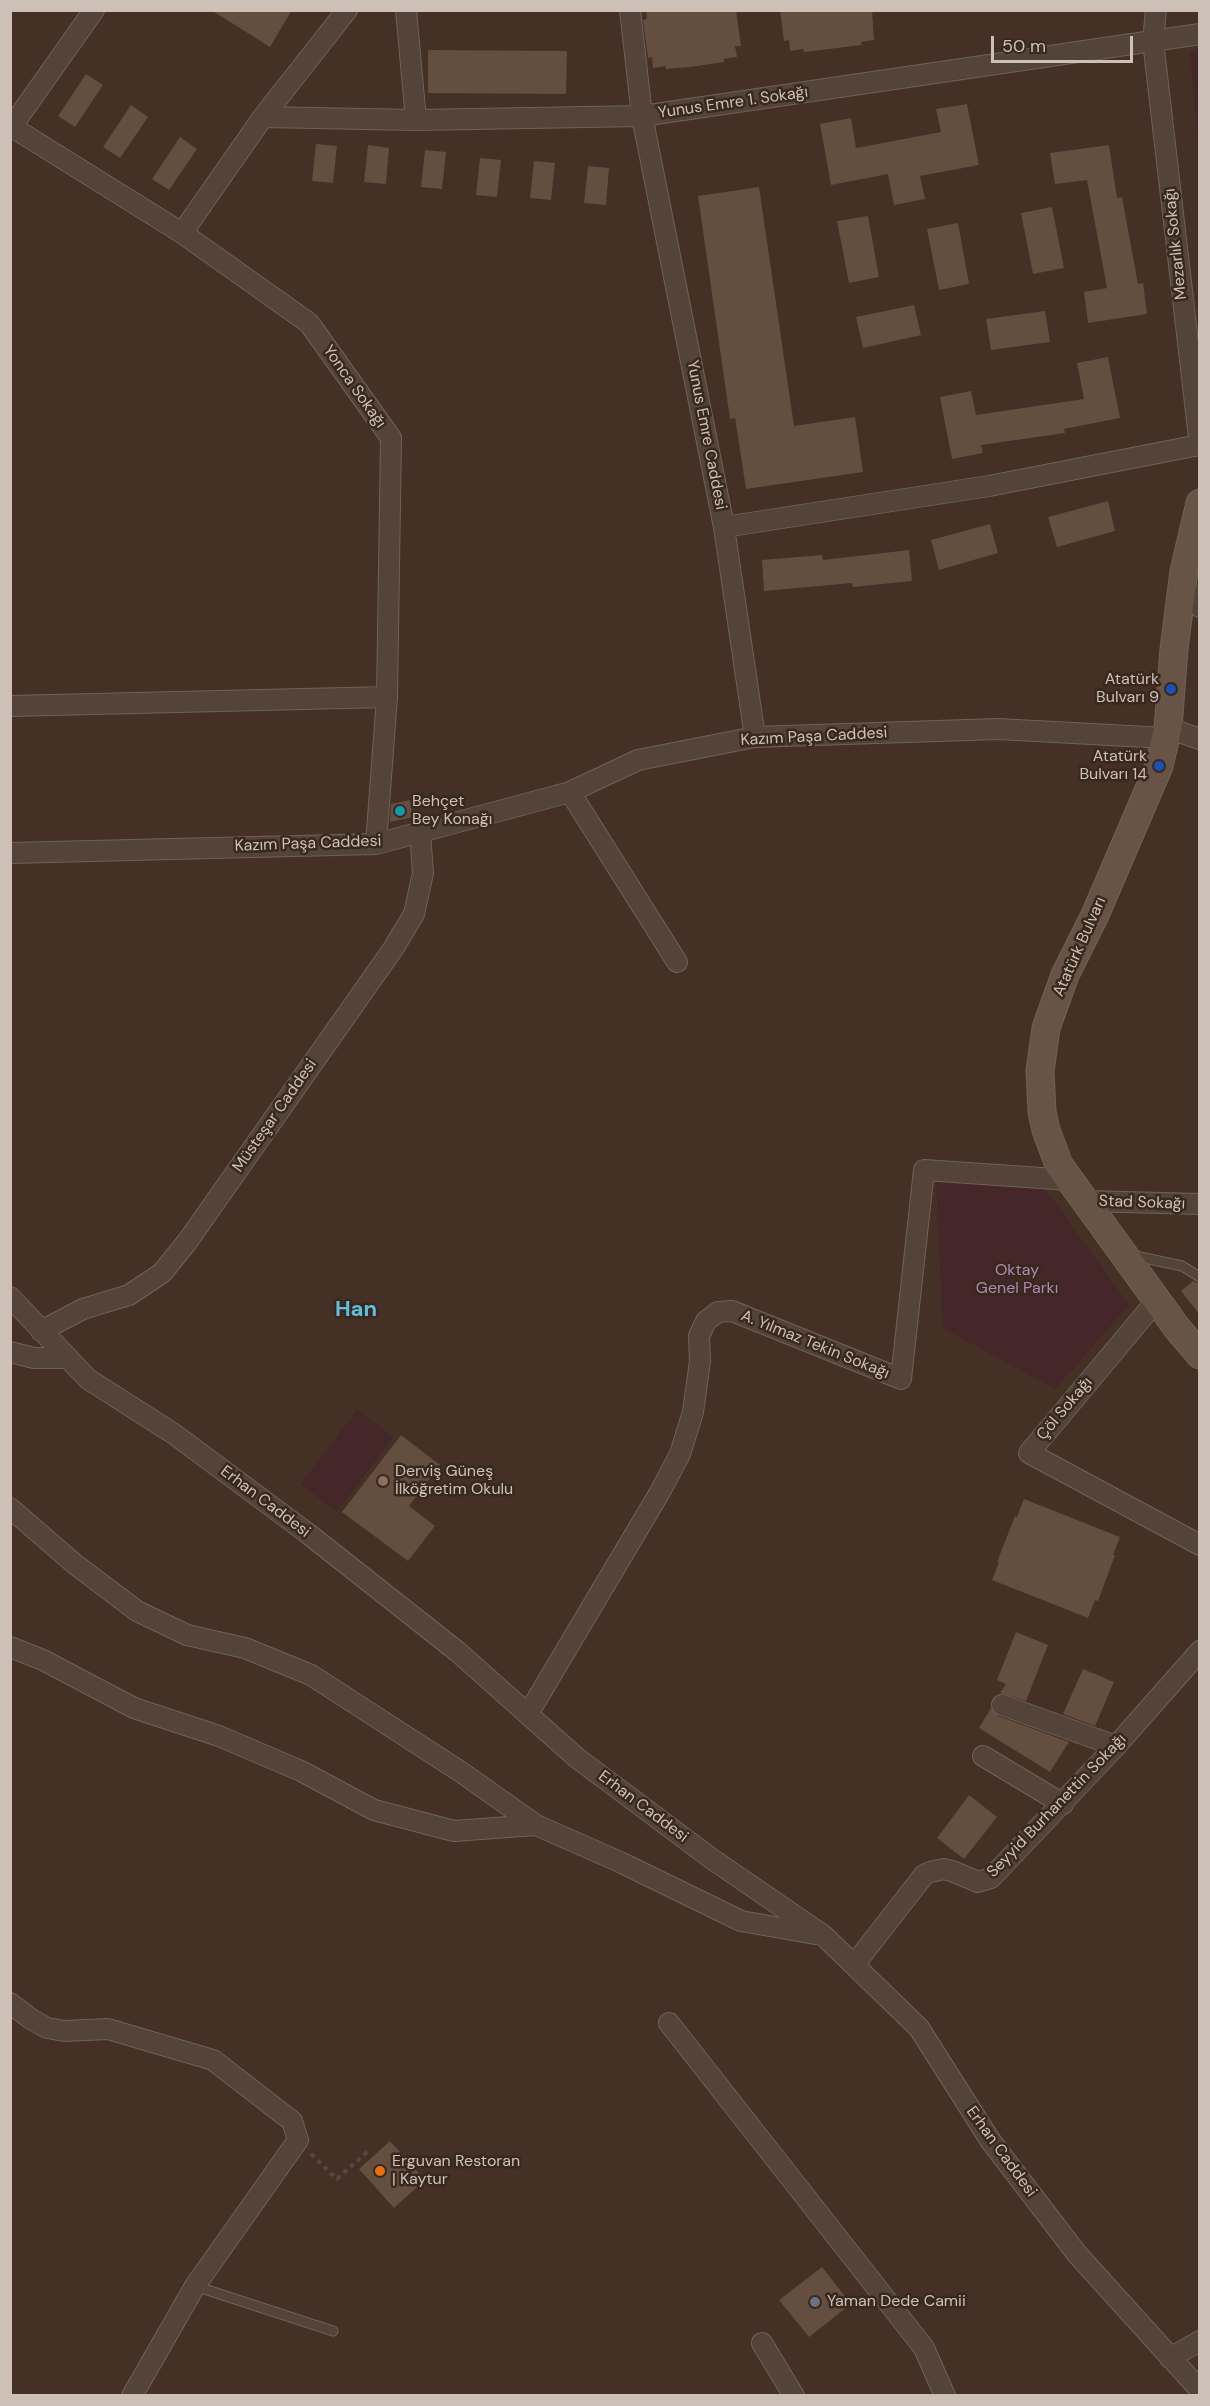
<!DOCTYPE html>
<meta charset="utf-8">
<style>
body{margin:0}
#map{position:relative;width:1210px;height:2406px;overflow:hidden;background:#443024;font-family:"DM Sans",sans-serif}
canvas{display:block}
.frame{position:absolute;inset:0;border:12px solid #cdc0b6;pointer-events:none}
.scale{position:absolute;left:991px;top:36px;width:142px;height:27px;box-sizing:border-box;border:3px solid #cdc0b6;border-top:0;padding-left:8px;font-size:18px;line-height:21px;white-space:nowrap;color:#cdc0b6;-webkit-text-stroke:4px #39281d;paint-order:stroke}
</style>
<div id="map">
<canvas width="1210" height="2406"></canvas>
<div class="frame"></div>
<div class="scale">50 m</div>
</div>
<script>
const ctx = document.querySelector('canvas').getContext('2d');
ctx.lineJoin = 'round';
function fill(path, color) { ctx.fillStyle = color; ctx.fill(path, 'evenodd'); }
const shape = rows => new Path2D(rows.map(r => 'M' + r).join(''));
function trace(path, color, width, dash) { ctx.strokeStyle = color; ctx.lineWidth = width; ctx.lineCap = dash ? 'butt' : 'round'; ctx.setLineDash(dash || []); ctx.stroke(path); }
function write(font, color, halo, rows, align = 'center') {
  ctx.font = font + ' "DM Sans",sans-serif'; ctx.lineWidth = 5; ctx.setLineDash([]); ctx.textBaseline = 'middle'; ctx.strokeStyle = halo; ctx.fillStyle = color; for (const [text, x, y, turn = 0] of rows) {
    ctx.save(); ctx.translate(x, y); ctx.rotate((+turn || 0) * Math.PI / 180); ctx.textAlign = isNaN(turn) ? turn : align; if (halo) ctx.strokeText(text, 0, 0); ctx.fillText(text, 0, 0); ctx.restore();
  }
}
const green = shape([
 [1199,51,1200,51,1199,150,1190,52],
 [936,1180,1046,1190,1129,1305,1055,1389,943,1328],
 [357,1410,393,1437,337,1512,301,1484]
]);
const building = shape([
 [211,10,292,10,270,47],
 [646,10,736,10,741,46,735,46,737,57,724,59,724,62,690,67,666,69,666,66,653,68,652,57,648,58,643,20,647,19],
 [780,10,872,10,874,40,861,42,862,45,804,52,803,49,790,51,789,40,784,41],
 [428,50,567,51,566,94,428,93],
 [86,74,103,85,75,127,58,116],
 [967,104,979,165,920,176,925,199,894,205,888,174,831,185,820,124,851,118,856,148,941,132,936,109],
 [131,105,148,117,120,158,103,147],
 [180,137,197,149,169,190,152,179],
 [316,144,337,146,333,183,312,181],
 [368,145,389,148,386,184,364,182],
 [1109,145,1117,198,1122,197,1138,284,1143,283,1147,314,1088,323,1084,292,1107,288,1087,180,1055,184,1050,153],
 [425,150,446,152,442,189,421,187],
 [480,158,501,160,497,197,476,195],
 [534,161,555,163,551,200,530,198],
 [588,166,609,168,606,205,584,203],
 [759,187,794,426,855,417,863,472,746,489,735,418,730,419,698,196],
 [1052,207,1064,268,1033,274,1021,213],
 [868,216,879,277,849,283,837,221],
 [958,223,969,284,939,290,927,229],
 [914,305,921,335,863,348,856,317],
 [1045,311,1050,342,991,350,986,319],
 [1108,357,1120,418,1064,429,1065,433,981,445,983,453,952,459,940,397,971,391,976,415,1084,399,1077,363],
 [1108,501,1115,531,1057,547,1048,517],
 [990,524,998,553,939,570,931,540],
 [909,550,912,581,853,587,852,583,764,591,762,560,822,555,823,560],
 [410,800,413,817,390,822,391,804],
 [1193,1281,1200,1284,1200,1315,1181,1291],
 [401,1435,440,1465,409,1506,435,1526,408,1561,342,1512],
 [1024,1499,1120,1537,1113,1555,1115,1555,1098,1601,1095,1600,1088,1618,992,1580,999,1562,997,1562,1015,1516,1017,1517],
 [1016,1632,1048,1645,1026,1701,1000,1693,1006,1684,997,1680],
 [1083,1669,1114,1682,1095,1726,1063,1714],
 [991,1708,998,1716,1069,1742,1050,1772,979,1728],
 [969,1795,997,1817,964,1859,937,1838],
 [390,2141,425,2180,394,2208,359,2169],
 [822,2267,851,2304,809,2337,779,2300]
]);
const path = shape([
 [311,2154,337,2179,368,2151]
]);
const service = shape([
 [1131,1255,1182,1266,1200,1277],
 [195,2286,333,2331]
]);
const minor = shape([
 [406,10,416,120],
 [630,10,642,116,724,527,989,486,1199,445],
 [1156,10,1153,41,1200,446],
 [263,117,416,120,642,116,1200,34],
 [12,127,182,233,309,323,391,438,387,697,376,844],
 [10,129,94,10],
 [182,233,263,117,347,10],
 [724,527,755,737],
 [1182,583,1200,607],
 [10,706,387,697],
 [1168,728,1200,739],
 [570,792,677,962],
 [10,853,376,844,570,792,638,760,755,737,998,729,1166,738],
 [1085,1201,1200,1204],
 [10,1297,88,1379,174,1434,306,1532,458,1652,577,1758,712,1859,823,1935,919,2028,990,2140,1077,2254,1200,2390],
 [1157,1300,1029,1453,1200,1545],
 [41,1331,83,1309,129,1295,162,1273,187,1242,393,949,414,914,423,873,420,832],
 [10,1352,34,1358,67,1358],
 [10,1508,76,1565,137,1611,187,1635,245,1648,311,1675,461,1772,536,1825,620,1862,741,1921,815,1934],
 [10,1647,43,1660,134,1708,219,1736,301,1771,374,1810,454,1831,536,1825],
 [1002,1705,1116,1746],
 [528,1714,660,1492,680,1454,693,1412,700,1361,699,1336,706,1321,718,1312,732,1311,901,1379,924,1170,1070,1180],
 [983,1756,1063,1804],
 [854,1965,924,1875,930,1872,944,1869,952,1871,978,1882,991,1878,1116,1746,1200,1651],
 [10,2003,31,2019,47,2028,65,2031,108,2029,213,2060,292,2121,298,2140,195,2286,132,2396],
 [669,2023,924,2348,945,2396],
 [762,2343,794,2396],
 [1170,2358,1200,2341]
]);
const secondary = shape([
 [1200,503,1184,571,1174,649,1168,728,1159,766,1095,915,1065,975,1046,1028,1040,1071,1042,1112,1046,1130,1059,1165,1177,1328,1200,1355]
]);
const markers = [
 [1171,689,6,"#1a4fb4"],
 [1159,766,6,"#1a4fb4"],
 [400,811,6,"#0f9aa8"],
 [383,1481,6,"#8d6e63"],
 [380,2171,6,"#e8710a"],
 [815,2302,6,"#6b7280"]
];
const streetNames = [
 ["Yunus Emre 1. Sokağı",733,103,-8],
 ["Mezarlık Sokağı",1176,244,-96],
 ["Yonca Sokağı",354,387,55],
 ["Yunus Emre Caddesi",706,435,79],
 ["Kazım Paşa Caddesi",814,737,-3],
 ["Kazım Paşa Caddesi",308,844,-2],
 ["Atatürk Bulvarı",1080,947,-66],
 ["Müsteşar Caddesi",275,1116,-55],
 ["Stad Sokağı",1142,1203,2],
 ["A. Yılmaz Tekin Sokağı",815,1345,22],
 ["Çöl Sokağı",1065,1409,-50],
 ["Erhan Caddesi",265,1502,37],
 ["Seyyid Burhanettin Sokağı",1057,1806,-46],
 ["Erhan Caddesi",643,1807,37],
 ["Erhan Caddesi",1001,2152,54]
];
const poiNames = [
 ["Atatürk",1159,680,"right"],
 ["Bulvarı 9",1159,698,"right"],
 ["Atatürk",1147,757,"right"],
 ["Bulvarı 14",1147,775,"right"],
 ["Behçet",412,802],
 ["Bey Konağı",412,820],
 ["Derviş Güneş",395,1472],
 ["İlköğretim Okulu",395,1490],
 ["Erguvan Restoran",392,2162],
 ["| Kaytur",392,2180],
 ["Yaman Dede Camii",827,2302]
];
const parkNames = [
 ["Oktay",1017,1271],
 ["Genel Parkı",1017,1289]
];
const districtNames = [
 ["Han",356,1310]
];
fill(green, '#452629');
fill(building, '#634e40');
trace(service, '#716157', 11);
trace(minor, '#716157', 22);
trace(secondary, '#716157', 29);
trace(path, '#5f4345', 4, [4.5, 4.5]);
trace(service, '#534339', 9);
trace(minor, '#534339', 20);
trace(secondary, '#675446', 27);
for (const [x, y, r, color] of markers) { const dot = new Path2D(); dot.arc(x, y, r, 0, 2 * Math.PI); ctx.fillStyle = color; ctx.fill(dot); trace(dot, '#39281d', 2); }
write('16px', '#cdc0b6', '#39281d', streetNames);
write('16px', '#cdc0b6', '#39281d', poiNames, 'left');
write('16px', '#b389b2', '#39281d', parkNames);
write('bold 22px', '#5fc1df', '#39281d', districtNames);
</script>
